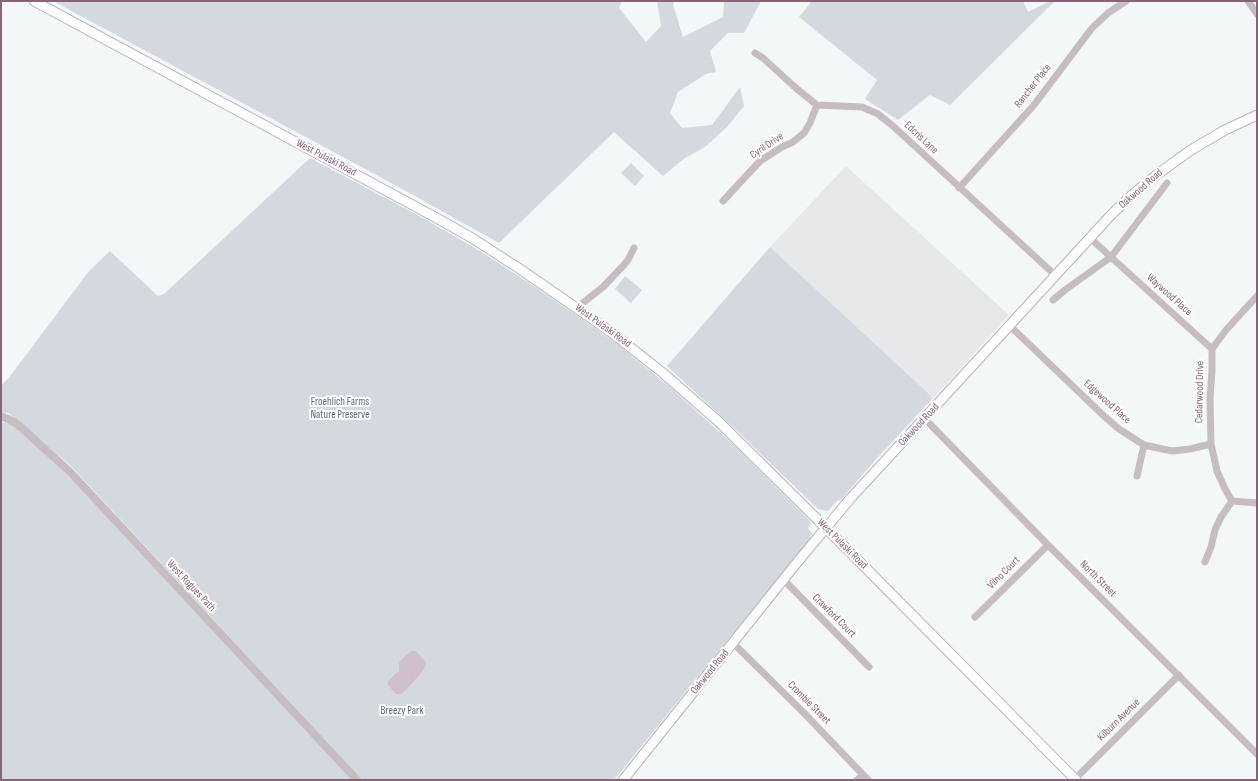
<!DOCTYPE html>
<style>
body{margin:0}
#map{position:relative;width:1258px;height:781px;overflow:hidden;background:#f4f7f7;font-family:"Sofia Sans Condensed",sans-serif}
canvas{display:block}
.frame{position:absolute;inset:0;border:2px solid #87647a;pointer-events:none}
</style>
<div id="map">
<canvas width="1258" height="781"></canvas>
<div class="frame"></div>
</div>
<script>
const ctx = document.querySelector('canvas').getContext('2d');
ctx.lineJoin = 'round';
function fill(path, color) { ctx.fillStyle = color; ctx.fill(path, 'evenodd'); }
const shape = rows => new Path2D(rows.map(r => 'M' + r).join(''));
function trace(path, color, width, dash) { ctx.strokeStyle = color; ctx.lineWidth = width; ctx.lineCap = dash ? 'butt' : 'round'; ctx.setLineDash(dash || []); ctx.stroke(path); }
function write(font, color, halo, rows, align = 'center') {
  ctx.font = font + ' "Sofia Sans Condensed",sans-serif'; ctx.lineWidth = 4; ctx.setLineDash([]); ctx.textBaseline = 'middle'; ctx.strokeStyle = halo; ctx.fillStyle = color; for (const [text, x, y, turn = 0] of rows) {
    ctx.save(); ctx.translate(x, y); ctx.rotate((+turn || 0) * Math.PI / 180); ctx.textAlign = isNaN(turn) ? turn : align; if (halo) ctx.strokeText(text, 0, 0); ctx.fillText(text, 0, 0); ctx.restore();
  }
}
const built = shape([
 [846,166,1009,315,932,400,770,247]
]);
const green = shape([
 [53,1,622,1,619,8,646,42,661,26,657,1,674,1,673,5,683,37,723,17,724,1,761,1,744,33,728,33,710,51,716,72,706,74,678,92,670,113,682,128,712,125,740,87,744,106,727,127,705,147,685,158,663,176,614,132,499,243,406,191],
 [812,1,1023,1,1028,12,1050,1,1055,1,950,105,930,95,898,120,865,99,877,80,799,17],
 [310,158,423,218,480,251,531,284,615,342,670,387,736,447,810,521,811,524,808,528,812,534,809,540,614,780,362,780,71,466,13,417,8,413,1,412,1,385,8,379,89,271,110,251,158,296,164,294],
 [631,163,644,176,635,186,621,173],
 [770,247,931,396,930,397,932,399,878,457,840,501,838,500,829,510,826,511,818,509,734,428,667,366],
 [625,276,642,290,631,303,615,289],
 [1,422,10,424,25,435,74,482,352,780,1,780]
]);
const water = shape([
 [412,651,416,651,425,661,426,664,423,671,406,690,401,694,396,694,388,685,388,681,399,671,399,664,400,661,406,655]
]);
const minor = shape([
 [1248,1,1257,14],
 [755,53,763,58,797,89,817,105,862,107,878,114,893,126,1055,275],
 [959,188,1034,105,1092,28,1108,13,1126,1],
 [723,201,760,161,782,147,793,142,804,133,810,123,817,105],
 [1090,238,1212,349],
 [1053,300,1065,290,1111,257,1167,183],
 [578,308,584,302,603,287,622,267,628,260,634,248],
 [1009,325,1105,417,1119,429,1144,445,1172,451,1190,449,1211,444],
 [925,419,1048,545,1257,754],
 [1137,476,1144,445],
 [1232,501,1225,489,1217,471,1211,444,1210,398,1212,371,1212,349,1226,330,1257,296],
 [1232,501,1257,503],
 [1205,562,1211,547,1215,530,1221,517,1232,501],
 [784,580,869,667],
 [975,617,1048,545],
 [733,643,803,712,868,780],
 [857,780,863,775],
 [1074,780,1179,675]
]);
const tertiary = shape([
 [1,416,14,422,23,429,71,473,357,780]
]);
const secondary = shape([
 [34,1,433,216,472,238,520,269,611,332,663,373,719,422,826,528,1076,780],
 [623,780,795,565,850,499,1111,215,1133,194,1159,173,1191,150,1225,130,1257,115]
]);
const streetNames = [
 ["Rancher Place",1033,86,-52],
 ["Edcris Lane",921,138,43],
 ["Cyril Drive",767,146,-34],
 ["West Pulaski Road",326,158,28],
 ["Oakwood Road",1141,189,-41],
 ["Waywood Place",1169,295,42],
 ["West Pulaski Road",603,326,36],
 ["Cedarwood Drive",1200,392,-89],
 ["Edgewood Place",1107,402,42],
 ["Oakwood Road",919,425,-47],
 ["West Pulaski Road",842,544,45],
 ["Vilno Court",1004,573,-45],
 ["North Street",1098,579,45],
 ["West Rogues Path",191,586,47],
 ["Crawford Court",834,616,45],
 ["Oakwood Road",710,672,-51],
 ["Crombie Street",809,703,45],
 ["Kilburn Avenue",1119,720,-45]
];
const parkNames = [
 ["Froehlich Farms",340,402],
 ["Nature Preserve",340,415],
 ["Breezy Park",402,711]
];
fill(built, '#e7e8e9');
fill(green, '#d4d9df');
fill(water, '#d0c0ce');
trace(secondary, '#bdb1b9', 11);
trace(minor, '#c6bdc3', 7);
trace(tertiary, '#c6bdc3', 8);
trace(secondary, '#fff', 9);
write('11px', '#87647a', '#fff', streetNames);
write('11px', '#636a7e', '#fff', parkNames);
</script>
